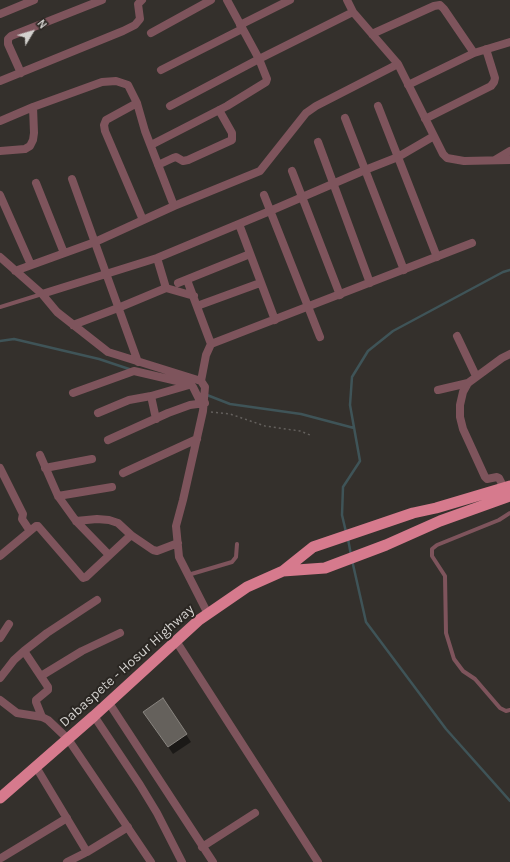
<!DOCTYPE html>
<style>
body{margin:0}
#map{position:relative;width:510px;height:862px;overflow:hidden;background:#34302c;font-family:Karla,sans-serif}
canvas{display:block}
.north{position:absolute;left:12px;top:12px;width:40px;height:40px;-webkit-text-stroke:3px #2a2622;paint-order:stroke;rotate:52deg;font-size:11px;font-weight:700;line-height:16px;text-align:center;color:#d3d1ce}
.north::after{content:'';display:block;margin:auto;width:14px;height:18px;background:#d3d1ce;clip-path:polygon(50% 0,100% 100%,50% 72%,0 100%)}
</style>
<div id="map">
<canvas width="510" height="862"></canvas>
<div class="north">N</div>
</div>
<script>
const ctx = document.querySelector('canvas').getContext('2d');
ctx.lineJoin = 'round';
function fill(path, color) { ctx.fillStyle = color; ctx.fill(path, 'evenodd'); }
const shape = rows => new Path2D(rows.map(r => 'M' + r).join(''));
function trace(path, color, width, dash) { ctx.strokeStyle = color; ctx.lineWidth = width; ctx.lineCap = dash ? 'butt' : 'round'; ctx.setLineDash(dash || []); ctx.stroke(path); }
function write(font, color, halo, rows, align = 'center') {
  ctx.font = font + ' Karla,sans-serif'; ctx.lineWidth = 4; ctx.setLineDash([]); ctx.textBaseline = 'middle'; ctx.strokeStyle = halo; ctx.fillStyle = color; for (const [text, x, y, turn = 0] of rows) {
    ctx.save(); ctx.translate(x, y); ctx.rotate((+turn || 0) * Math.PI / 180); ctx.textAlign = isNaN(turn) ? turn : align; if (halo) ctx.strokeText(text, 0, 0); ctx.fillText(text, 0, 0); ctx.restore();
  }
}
const shadow = shape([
 [163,700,191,742,173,754,149,719]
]);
const stream = shape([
 [0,341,14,339,99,359,132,370],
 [207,395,230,404,301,414,354,428],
 [346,532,342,515,343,487,360,461,350,405,352,377,368,351,393,331,503,272,510,270],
 [348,539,351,555],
 [352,560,366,622,446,729,510,801]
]);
const building = shape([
 [163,698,187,734,168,747,143,712,163,698]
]);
const path = shape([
 [211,412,230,414,265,426,300,431,310,435]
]);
const service = shape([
 [0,307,42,294],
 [510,513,499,520,437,545,432,549,432,556,445,576,446,633,454,659,463,671,475,679,500,708,506,711,510,710],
 [188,575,232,562,236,557,237,544]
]);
const minor = shape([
 [347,0,353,12,398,64,443,154,447,158,464,161,510,160],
 [0,14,34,0],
 [240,25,290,0],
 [151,33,211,0],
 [372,34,434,6,440,5,444,9,474,53],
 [161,70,242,29],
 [21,73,8,44,8,39,11,36,102,0],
 [0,81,123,31,135,25,140,19,138,4,142,0],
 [408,85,474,53,510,42],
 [137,103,106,120,104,125,105,131,143,220],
 [170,106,259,59,353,12],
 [378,106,437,257],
 [345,118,404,270],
 [425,119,491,86,494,82,495,78,486,49],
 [0,121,33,107,102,82,116,81,128,85,137,103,145,131,174,206],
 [318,142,370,283],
 [151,145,227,106,266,82,267,79,259,59,227,0],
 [0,151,25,149,30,146,33,140,34,133,33,107],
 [495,160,510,151],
 [158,165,173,158,176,157,183,161,188,160,232,140,232,133,219,110],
 [292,171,340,295],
 [72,179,138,362],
 [36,183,64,253],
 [0,195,31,265],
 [264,195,320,337],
 [239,224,275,320],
 [0,257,42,294,57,312,108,352,201,381,205,387,203,411,183,500,176,526,179,557,208,614],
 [157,258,166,288,194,296],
 [15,271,95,242,174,206,260,171,306,113,316,106,398,64],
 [187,280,211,344],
 [178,283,250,254],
 [42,294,157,258,270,211,365,170,398,157,434,136],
 [197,306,260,283],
 [73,325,118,308,166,288],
 [457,336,476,376],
 [201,381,206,355,211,344,472,243],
 [438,390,468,383],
 [73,393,134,371,190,384,193,387,201,403],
 [151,396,156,419],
 [98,413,129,400,151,396,189,385],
 [108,440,168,413,190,405,205,403],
 [40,455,58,496,76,521,109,555],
 [0,468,23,514,22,519,30,531],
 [45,468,92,459],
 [123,473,197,439],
 [504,488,499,478,497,477,487,479,485,477,463,429,460,417,460,405,463,392,468,383,502,358,510,354],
 [58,496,112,487],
 [76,521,97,519,109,520,118,523,131,535],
 [0,556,36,526,38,526,83,578,86,577,131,535,153,550,157,551,178,543],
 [0,638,9,624],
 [176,641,318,862],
 [24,651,48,687,48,690,36,700,36,702,42,717],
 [41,676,82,651,120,633],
 [0,678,14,660,24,651,47,633,97,600],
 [0,700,17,713,42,717,48,720,68,739,151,862],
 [109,703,213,862],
 [94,716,140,785,157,813,182,862],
 [36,767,87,852,67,862],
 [202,847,255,813],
 [87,852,128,827],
 [1,858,67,818]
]);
const trunk = shape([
 [283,571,325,568,386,545,440,521,510,496],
 [0,798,94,716,199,620,247,587,283,571,313,547,413,513,436,508,510,486]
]);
const streetNames = [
 ["Dabaspete - Hosur Highway",127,666,-42]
];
fill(shadow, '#0007');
trace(stream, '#3f5458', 2.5);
fill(building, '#65615c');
trace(building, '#898580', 1);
trace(path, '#64605d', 1.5, [2, 3]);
trace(service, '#7e545c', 4);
trace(minor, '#7e545c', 8);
trace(trunk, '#d67a8d', 11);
write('14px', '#d3d1ce', '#2a2622', streetNames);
</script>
